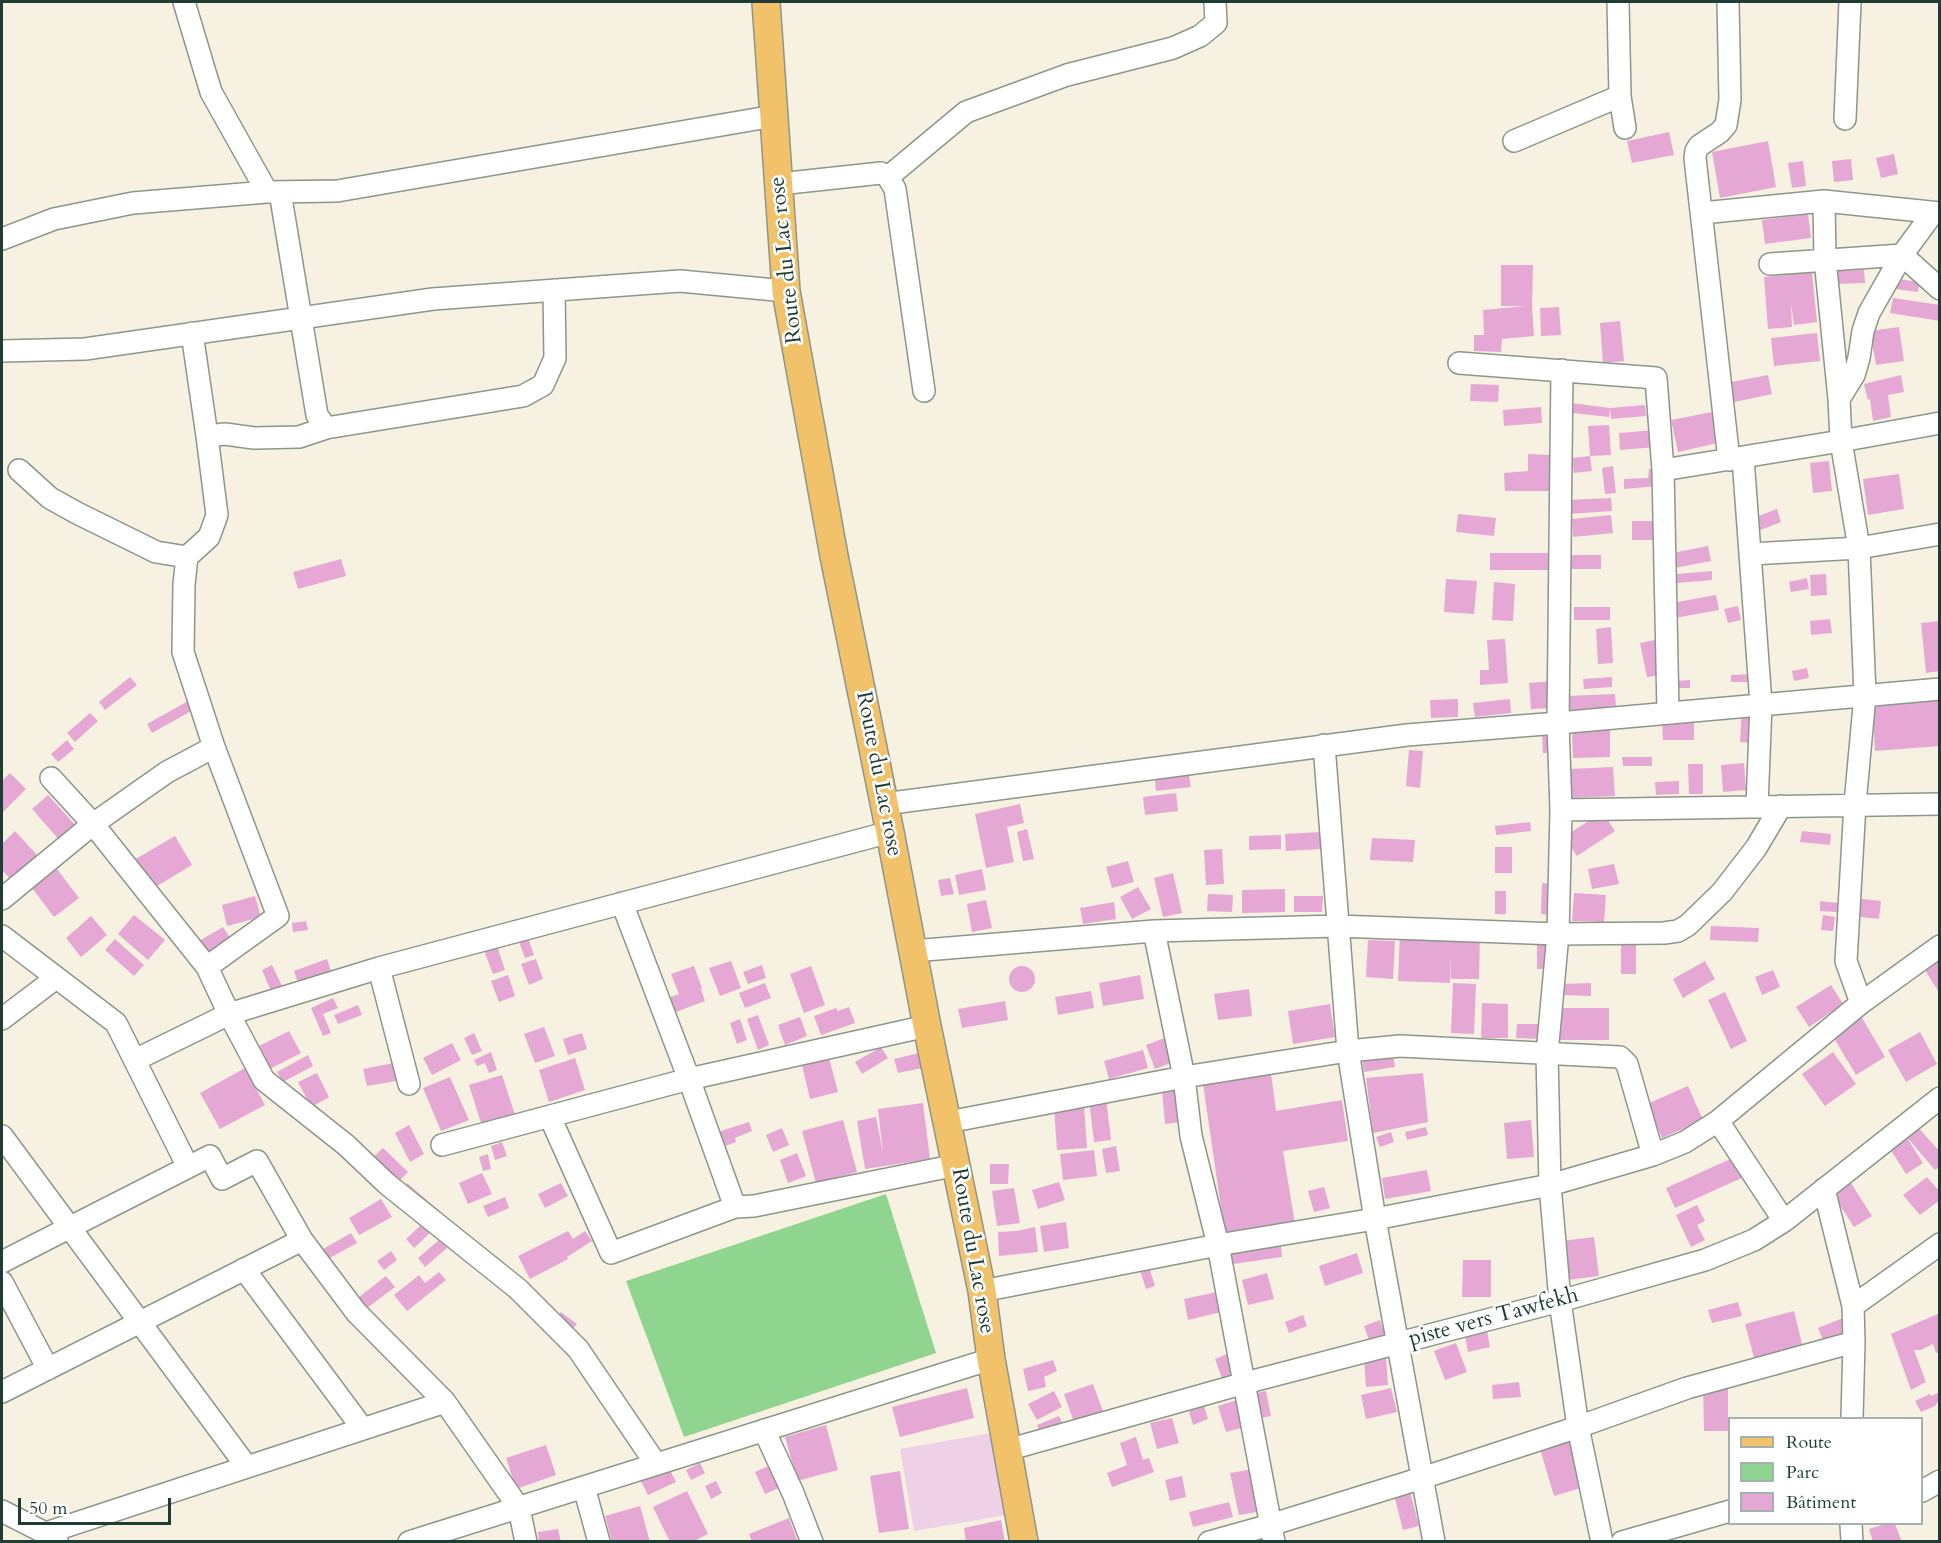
<!DOCTYPE html>
<meta charset="utf-8">
<style>
body{margin:0}
#map{position:relative;width:1941px;height:1543px;overflow:hidden;background:#f7f1e2;font-family:Cardo,serif}
canvas{display:block}
.frame{position:absolute;inset:0;border:3px solid #1f3d34;pointer-events:none}
.legend{position:absolute;left:1728px;top:1417px;width:195px;height:108px;box-sizing:border-box;background:#fff;border:2px solid #a5b1ae;margin:0;padding:8px 10px;list-style:none;font-size:18px;color:#1f3d34}
.legend li{display:flex;align-items:center;gap:12px;height:30px}
.legend b{width:30px;border:2px solid #a5b1ae}
.scale{position:absolute;left:18px;top:1498px;width:153px;height:27px;box-sizing:border-box;border:3px solid #1f3d34;border-top:0;padding-left:8px;font-size:18px;line-height:21px;white-space:nowrap;color:#1f3d34;-webkit-text-stroke:4px #fff;paint-order:stroke}
</style>
<div id="map">
<canvas width="1941" height="1543"></canvas>
<div class="frame"></div>
<ul class="legend">
<li><b style="height:8px;background:#f2c26a"></b>Route</li>
<li><b style="height:16px;background:#90d58f"></b>Parc</li>
<li><b style="height:16px;background:#e5a8d4"></b>Bâtiment</li>
</ul>
<div class="scale">50 m</div>
</div>
<script>
const ctx = document.querySelector('canvas').getContext('2d');
ctx.lineJoin = 'round';
function fill(path, color) { ctx.fillStyle = color; ctx.fill(path, 'evenodd'); }
const shape = rows => new Path2D(rows.map(r => 'M' + r).join(''));
function trace(path, color, width, dash) { ctx.strokeStyle = color; ctx.lineWidth = width; ctx.lineCap = dash ? 'butt' : 'round'; ctx.setLineDash(dash || []); ctx.stroke(path); }
function write(font, color, halo, rows, align = 'center') {
  ctx.font = font + ' Cardo,serif'; ctx.lineWidth = 5; ctx.setLineDash([]); ctx.textBaseline = 'middle'; ctx.strokeStyle = halo; ctx.fillStyle = color; for (const [text, x, y, turn = 0] of rows) {
    ctx.save(); ctx.translate(x, y); ctx.rotate((+turn || 0) * Math.PI / 180); ctx.textAlign = isNaN(turn) ? turn : align; if (halo) ctx.strokeText(text, 0, 0); ctx.fillText(text, 0, 0); ctx.restore();
  }
}
const built = shape([
 [991,1433,1006,1515,914,1531,900,1449]
]);
const green = shape([
 [886,1194,936,1353,684,1437,626,1281]
]);
const building = shape([
 [1669,132,1674,155,1632,163,1627,141],
 [1768,141,1776,187,1720,198,1712,152],
 [1894,154,1898,174,1881,178,1876,158],
 [1851,159,1853,180,1834,182,1832,161],
 [1803,161,1806,186,1792,188,1788,163],
 [1808,214,1811,238,1765,244,1762,220],
 [1501,265,1533,265,1532,306,1534,336,1502,339,1501,352,1474,351,1474,335,1484,335,1483,310,1526,306,1501,306],
 [1864,270,1865,283,1836,284,1835,271],
 [1812,272,1817,322,1794,325,1791,304,1792,327,1768,329,1764,277],
 [1897,279,1919,282,1918,292,1896,289],
 [1893,298,1940,305,1940,321,1890,313],
 [1559,307,1561,335,1541,336,1540,308],
 [1620,321,1624,361,1603,363,1600,323],
 [1899,327,1904,361,1876,365,1870,331],
 [1817,333,1820,361,1774,366,1771,338],
 [1768,375,1772,394,1730,403,1726,383],
 [1901,375,1904,392,1888,395,1891,417,1873,421,1870,399,1868,400,1864,384],
 [1471,384,1499,385,1498,402,1470,401],
 [1564,402,1610,408,1609,417,1564,412],
 [1645,405,1646,416,1611,419,1610,408],
 [1541,407,1542,423,1504,426,1503,410],
 [1712,412,1718,443,1678,452,1671,420],
 [1609,425,1611,455,1590,456,1592,471,1574,473,1572,458,1590,456,1588,426],
 [1655,430,1656,447,1620,450,1619,433],
 [1528,454,1550,455,1549,491,1505,491,1504,473,1528,471],
 [1829,461,1832,491,1813,493,1810,463],
 [1613,466,1616,493,1605,494,1602,468],
 [1649,469,1656,469,1658,486,1624,489,1624,479,1648,478],
 [1899,474,1904,509,1868,515,1863,479],
 [1611,498,1612,511,1568,514,1567,500],
 [1777,509,1781,522,1758,531,1753,518],
 [1458,514,1496,518,1494,536,1456,532],
 [1611,515,1613,533,1573,537,1572,519],
 [1632,521,1655,521,1656,540,1632,540],
 [1708,546,1711,561,1675,568,1672,553],
 [1490,553,1549,553,1549,570,1490,570],
 [1568,555,1601,555,1601,569,1568,569],
 [341,559,346,576,298,589,293,572],
 [1712,571,1712,580,1677,583,1677,574],
 [1826,574,1827,595,1811,596,1810,575],
 [1807,578,1809,589,1791,592,1789,582],
 [1446,579,1477,581,1474,614,1444,612],
 [1494,582,1515,584,1513,621,1492,620],
 [1716,595,1719,610,1675,618,1672,603],
 [1738,606,1741,620,1728,623,1724,609],
 [1574,607,1610,607,1610,620,1574,620],
 [1830,619,1832,633,1811,635,1810,621],
 [1940,621,1940,671,1926,673,1921,623],
 [1611,627,1613,663,1598,664,1596,629],
 [1505,639,1508,683,1480,685,1480,670,1489,670,1487,640],
 [1655,640,1662,675,1647,677,1640,643],
 [1807,668,1809,678,1794,681,1792,671],
 [1754,674,1754,682,1731,682,1731,675],
 [130,677,137,685,105,710,99,702],
 [1612,677,1612,687,1584,689,1583,679],
 [1690,680,1690,688,1676,688,1676,681],
 [1552,681,1554,708,1531,709,1529,683],
 [1615,694,1616,707,1567,710,1566,696],
 [1940,697,1940,746,1875,751,1872,702],
 [1458,699,1458,717,1431,718,1430,700],
 [1510,699,1511,713,1475,717,1473,703],
 [188,701,193,710,152,733,147,724],
 [1742,709,1755,710,1753,743,1740,742],
 [90,713,98,721,75,742,67,733],
 [1662,722,1694,722,1694,740,1663,740],
 [1610,729,1610,757,1573,758,1572,730],
 [1542,733,1555,733,1556,753,1543,753],
 [67,740,74,749,58,762,51,754],
 [1409,750,1423,751,1420,788,1406,786],
 [1622,757,1652,757,1652,766,1623,766],
 [1744,763,1746,790,1723,792,1721,765],
 [1688,764,1703,764,1703,794,1689,794],
 [1613,767,1615,796,1572,798,1570,769],
 [1188,769,1191,787,1156,791,1154,773],
 [10,773,26,789,2,813,2,781],
 [1679,781,1679,794,1656,795,1655,782],
 [1176,793,1178,811,1145,815,1143,797],
 [48,795,78,828,61,842,32,809],
 [1020,804,1024,823,1007,827,1014,862,986,868,975,814],
 [1602,812,1615,831,1577,856,1564,837],
 [1530,822,1531,831,1496,835,1495,826],
 [1027,829,1034,859,1023,861,1017,832],
 [15,831,38,856,12,881,2,870,2,844],
 [1802,831,1831,834,1830,845,1800,842],
 [1321,832,1322,849,1286,851,1285,834],
 [1281,835,1281,849,1249,850,1249,836],
 [175,836,192,865,152,889,134,860],
 [1372,838,1415,840,1413,862,1370,860],
 [1495,847,1512,847,1512,873,1495,873],
 [1222,849,1224,884,1206,885,1204,850],
 [1128,861,1134,882,1112,888,1106,867],
 [1614,864,1619,884,1592,889,1588,869],
 [57,869,79,898,54,917,32,888],
 [982,869,986,890,959,895,955,875],
 [1173,873,1182,913,1163,917,1154,878],
 [950,878,954,894,941,896,938,880],
 [1542,883,1553,884,1552,915,1541,914],
 [1138,887,1151,909,1132,919,1120,897],
 [1285,889,1285,912,1242,913,1242,890],
 [1495,891,1506,891,1506,914,1495,914],
 [1574,893,1606,895,1604,922,1572,921],
 [1208,894,1233,895,1232,912,1207,911],
 [255,896,261,917,227,926,222,905],
 [1294,896,1323,896,1322,912,1294,912],
 [1854,898,1881,901,1879,919,1852,916],
 [986,900,992,928,972,932,967,904],
 [1820,901,1838,903,1837,912,1820,911],
 [1114,902,1116,919,1083,924,1080,908],
 [134,915,165,940,148,960,118,934],
 [1823,915,1835,917,1833,931,1821,930],
 [91,916,107,935,81,957,66,938],
 [306,921,308,930,293,932,292,923],
 [1711,926,1759,928,1758,942,1710,940],
 [223,927,233,942,208,956,199,941],
 [1400,931,1480,933,1479,979,1451,979,1451,959,1450,983,1398,981],
 [527,935,534,955,525,958,518,939],
 [1537,938,1549,939,1548,969,1537,969],
 [115,939,144,965,134,976,105,950],
 [1368,940,1395,941,1393,979,1366,977],
 [1621,941,1636,941,1636,974,1621,974],
 [496,943,505,970,493,974,483,948],
 [1940,957,1940,994,1921,964],
 [327,959,331,971,298,983,294,971],
 [536,959,543,979,529,985,521,964],
 [731,961,741,988,720,996,709,968],
 [1705,961,1715,979,1683,998,1673,979],
 [272,965,282,986,271,991,262,970],
 [762,965,766,978,748,984,743,972],
 [694,966,702,988,701,989,705,1001,668,1015,662,1000,679,994,671,974],
 [811,966,825,1005,804,1013,790,974],
 '1009 979a13 13 0 1 1 26 0a13 13 0 1 1-26 0Z',
 [1773,970,1780,987,1762,995,1755,977],
 [508,975,515,996,499,1002,491,981],
 [1140,975,1144,999,1103,1006,1099,983],
 [765,983,771,998,745,1008,739,993],
 [1453,983,1476,984,1474,1034,1451,1033],
 [1591,983,1591,996,1562,995,1562,984],
 [1831,985,1843,1004,1809,1027,1796,1007],
 [1249,989,1252,1016,1218,1020,1214,994],
 [1091,991,1094,1008,1058,1015,1055,997],
 [1725,992,1747,1041,1731,1049,1708,1000],
 [333,998,338,1008,323,1014,331,1033,323,1036,311,1008],
 [1005,1001,1008,1020,962,1028,958,1009],
 [1482,1003,1508,1004,1508,1038,1481,1038],
 [1330,1004,1335,1037,1293,1044,1288,1011],
 [358,1005,362,1015,338,1024,334,1015],
 [849,1007,855,1023,821,1035,814,1016,836,1008,838,1011],
 [1555,1008,1609,1008,1609,1040,1555,1040],
 [758,1015,769,1045,758,1050,747,1019],
 [1861,1016,1885,1057,1856,1075,1831,1033],
 [800,1017,807,1036,785,1045,778,1025],
 [740,1019,747,1040,737,1044,730,1023],
 [1517,1024,1539,1024,1539,1039,1516,1038],
 [544,1027,555,1056,535,1063,524,1034],
 [289,1031,301,1053,264,1072,253,1049],
 [1920,1032,1937,1064,1906,1082,1888,1050],
 [474,1033,482,1051,472,1055,464,1038],
 [582,1033,587,1049,568,1055,563,1039],
 [1167,1037,1176,1061,1155,1069,1146,1045],
 [452,1043,461,1060,432,1075,423,1058],
 [881,1047,888,1058,862,1074,855,1062],
 [1392,1049,1395,1067,1364,1072,1361,1054],
 [1143,1050,1148,1068,1109,1079,1104,1061],
 [491,1052,497,1070,489,1073,485,1063,477,1066,474,1060],
 [1833,1052,1856,1084,1825,1106,1802,1074],
 [919,1053,922,1068,898,1073,894,1059],
 [828,1054,838,1092,810,1099,801,1061],
 [308,1055,313,1066,283,1082,277,1072],
 [575,1058,585,1090,549,1102,539,1070],
 [399,1062,402,1080,367,1086,363,1069],
 [245,1068,265,1105,220,1129,200,1093],
 [317,1073,329,1097,311,1107,298,1082],
 [1271,1073,1276,1111,1342,1100,1348,1141,1283,1151,1295,1224,1225,1235,1203,1084],
 [1423,1073,1428,1122,1373,1133,1366,1078],
 [502,1075,515,1115,482,1126,469,1085],
 [450,1077,469,1120,441,1131,423,1088],
 [1688,1086,1703,1120,1662,1138,1647,1104],
 [1180,1089,1183,1122,1165,1124,1162,1090],
 [1106,1098,1111,1140,1094,1142,1089,1100],
 [923,1103,930,1159,865,1169,857,1121,876,1117,883,1153,878,1109],
 [1084,1105,1087,1148,1057,1150,1054,1107],
 [843,1120,857,1172,816,1183,802,1131],
 [1531,1120,1534,1157,1507,1159,1504,1123],
 [749,1122,752,1131,735,1138,736,1142,717,1149,712,1134],
 [409,1125,424,1154,410,1162,395,1133],
 [1917,1126,1940,1152,1940,1166,1935,1170,1905,1135],
 [1426,1127,1428,1135,1407,1140,1405,1132],
 [782,1128,789,1145,773,1152,766,1135],
 [1391,1132,1394,1142,1380,1147,1376,1137],
 [1907,1138,1923,1163,1906,1174,1890,1149],
 [502,1142,507,1156,495,1160,491,1146],
 [1116,1146,1120,1171,1106,1173,1102,1149],
 [383,1148,408,1172,394,1186,369,1161],
 [1094,1150,1097,1176,1063,1180,1060,1154],
 [797,1153,806,1176,788,1183,780,1160],
 [488,1154,491,1169,483,1171,479,1157],
 [1737,1156,1746,1176,1675,1208,1666,1188],
 [990,1164,1009,1164,1008,1184,990,1184],
 [1427,1170,1431,1191,1385,1199,1382,1178],
 [482,1173,492,1194,468,1204,459,1183],
 [1847,1177,1872,1216,1854,1227,1829,1188],
 [1927,1177,1940,1192,1940,1200,1920,1215,1903,1195],
 [1059,1182,1065,1200,1038,1209,1032,1190],
 [407,1183,443,1214,435,1223,399,1192],
 [561,1183,568,1196,545,1208,538,1194],
 [1324,1187,1330,1208,1314,1212,1308,1191],
 [1014,1188,1020,1223,997,1226,992,1191],
 [505,1197,509,1208,488,1217,483,1206],
 [381,1199,392,1217,359,1235,349,1218],
 [1697,1205,1705,1221,1697,1225,1705,1240,1691,1247,1676,1215],
 [1066,1222,1069,1248,1044,1252,1040,1226],
 [422,1224,430,1233,414,1248,406,1239],
 [1035,1227,1038,1252,999,1256,998,1232,1017,1231],
 [568,1231,573,1239,585,1231,592,1241,567,1257,568,1259,530,1279,518,1256],
 [351,1233,357,1243,328,1259,323,1249],
 [1594,1237,1599,1276,1567,1280,1562,1241],
 [1280,1238,1282,1257,1233,1264,1230,1245],
 [440,1239,447,1248,425,1267,418,1258],
 [391,1251,397,1260,384,1270,377,1261],
 [1357,1253,1363,1273,1325,1286,1319,1266],
 [1463,1260,1491,1260,1491,1297,1462,1297],
 [1149,1267,1155,1286,1146,1289,1140,1270],
 [439,1272,446,1280,407,1311,394,1295,419,1275,425,1283],
 [1267,1273,1274,1299,1248,1305,1242,1280],
 [386,1276,395,1287,367,1308,359,1297],
 [1217,1292,1221,1312,1188,1320,1184,1299],
 [1738,1302,1742,1316,1712,1323,1708,1310],
 [1794,1311,1803,1348,1755,1361,1745,1324],
 [561,1312,577,1324,569,1333,554,1321],
 [1940,1313,1940,1352,1936,1353,1933,1344,1921,1350,1914,1350,1926,1382,1911,1390,1891,1334],
 [1303,1315,1307,1326,1289,1333,1285,1322],
 [1843,1318,1849,1332,1824,1342,1818,1328],
 [1380,1320,1385,1334,1369,1340,1364,1326],
 [1487,1331,1490,1347,1468,1352,1465,1335],
 [1456,1343,1467,1372,1445,1380,1434,1351],
 [1229,1353,1237,1376,1223,1381,1215,1359],
 [1386,1357,1388,1385,1366,1387,1364,1359],
 [1053,1360,1057,1371,1044,1377,1046,1387,1028,1391,1023,1369],
 [1519,1382,1521,1397,1493,1399,1492,1385],
 [1093,1384,1104,1414,1075,1425,1064,1394],
 [1728,1384,1728,1431,1704,1431,1703,1385],
 [967,1388,974,1418,900,1437,892,1407],
 [1391,1388,1397,1412,1366,1419,1361,1395],
 [1054,1391,1062,1407,1037,1420,1028,1404],
 [1266,1391,1271,1416,1256,1419,1251,1394],
 [1940,1392,1940,1399,1935,1406,1921,1412,1915,1401,1930,1394,1931,1396],
 [1237,1400,1245,1427,1226,1432,1218,1406],
 [1204,1406,1208,1419,1193,1425,1189,1411],
 [1059,1416,1064,1427,1041,1436,1037,1425],
 [1172,1418,1179,1443,1157,1449,1150,1423],
 [826,1425,838,1470,797,1481,785,1437],
 [1136,1437,1143,1460,1149,1458,1154,1472,1112,1487,1107,1473,1127,1465,1120,1443],
 [1571,1440,1584,1487,1554,1496,1540,1449],
 [546,1445,556,1475,516,1489,506,1458],
 [700,1463,705,1473,691,1480,686,1470],
 [773,1464,783,1486,765,1494,755,1472],
 [669,1468,676,1482,648,1495,641,1481],
 [1253,1469,1262,1511,1239,1515,1230,1473],
 [900,1471,909,1529,879,1533,870,1476],
 [1182,1476,1186,1497,1170,1501,1165,1480],
 [716,1481,722,1493,711,1499,705,1486],
 [687,1491,708,1534,692,1542,670,1542,653,1507],
 [1410,1491,1419,1526,1403,1530,1394,1495],
 [1229,1502,1233,1517,1193,1527,1189,1512],
 [640,1506,650,1542,612,1542,605,1516],
 [789,1518,798,1542,752,1542,749,1534],
 [1001,1520,1005,1542,966,1542,964,1528],
 [1885,1524,1895,1524,1902,1542,1873,1542,1869,1529],
 [558,1529,561,1542,539,1542,538,1532]
]);
const minor = shape([
 [184,2,211,92,267,192],
 [1618,2,1620,96,1625,128],
 [1728,2,1730,100,1726,125,1720,132,1699,146,1696,151,1695,158,1729,460],
 [1845,119,1850,2],
 [1514,141,1620,96],
 [888,177,966,112,1067,75,1173,48,1200,36,1216,23,1215,2],
 [779,184,881,173,888,177,895,189,924,391],
 [280,192,317,415,326,428,523,396,543,385,555,358,554,290],
 [1824,201,1825,259,1839,399,1841,441,1859,548,1865,695,1855,804,1846,961,1861,1003],
 [1702,213,1824,201,1940,213],
 [2,239,54,219,133,203,267,192,337,191,774,116],
 [1770,264,1902,255,1940,289],
 [192,333,207,436,225,434,254,438,299,437,326,428],
 [2,351,85,349,433,299,680,281,786,291],
 [1459,363,1656,378,1663,470,1668,712],
 [1562,370,1558,723,1561,810,1558,934,1547,1054,1550,1185,1560,1301,1578,1427,1602,1542],
 [1839,399,1854,375,1859,358,1863,331,1869,313,1902,255,1933,213],
 [1743,458,1761,704,1757,806],
 [19,470,50,498,77,513,156,552,187,557],
 [1663,470,1841,441,1940,423],
 [1751,554,1859,548,1940,534],
 [1324,745,1348,1051,1375,1219,1434,1542],
 [51,778,93,824,207,967,229,1014,264,1080,346,1145,387,1184,518,1289,578,1349,656,1464],
 [884,804,1407,735,1558,723,1940,689],
 [1561,810,1940,804],
 [2,899,93,824,167,772,214,747],
 [622,903,689,1079,735,1207,754,1206,957,1165],
 [1154,931,1184,1077,1191,1136,1218,1245,1274,1542],
 [2,936,116,1023,188,1167],
 [913,951,1154,931,1337,926,1558,934,1664,933,1678,931,1688,925,1722,892,1756,848,1781,806],
 [207,967,278,916,214,747,183,652,184,584,187,557,209,537,217,515,207,436],
 [379,968,409,1084],
 [2,1019,56,978],
 [135,1060,229,1014,379,968,890,832],
 [550,1117,611,1253,735,1207],
 [1718,1121,1784,1221],
 [948,1122,1184,1077,1348,1051,1400,1046,1620,1057,1627,1064,1653,1155],
 [2,1136,247,1467],
 [442,1145,689,1079,927,1026],
 [1824,1189,1853,1306,1854,1342,1852,1418],
 [2,1262,210,1156,222,1179,257,1161,302,1240,356,1312,445,1402,519,1508,526,1542],
 [244,1269,363,1429],
 [2,1282,48,1369],
 [982,1291,1218,1245,1375,1219,1550,1185,1653,1155,1685,1142,1718,1121,1861,1003,1940,946],
 [1853,1306,1940,1244],
 [2,1392,302,1240],
 [764,1430,793,1493,812,1542],
 [1007,1450,1245,1383,1560,1301,1705,1260,1754,1240,1784,1221,1940,1098],
 [584,1487,599,1542],
 [1922,1491,1940,1481],
 [2,1511,57,1539],
 [1851,1524,1852,1542],
 [46,1533,445,1402],
 [409,1542,991,1359],
 [1209,1542,1270,1525,1422,1478,1578,1427,1687,1388,1854,1342],
 [1622,1542,1730,1511]
]);
const major = shape([
 [766,2,786,291,834,556,890,832,927,1026,982,1291,991,1359,1024,1542]
]);
const streetNames = [
 ["Route du Lac rose",787,260,-96],
 ["Route du Lac rose",878,774,79],
 ["Route du Lac rose",972,1251,80],
 ["piste vers Tawfekh",1494,1318,-15]
];
fill(built, '#eed0e7');
fill(green, '#90d58f');
fill(building, '#e5a8d4');
trace(minor, '#8b978b', 24);
trace(major, '#8b978b', 30);
trace(minor, '#fff', 21);
trace(major, '#f2c26a', 27);
write('22px', '#1f3d34', '#fff', streetNames);
</script>
